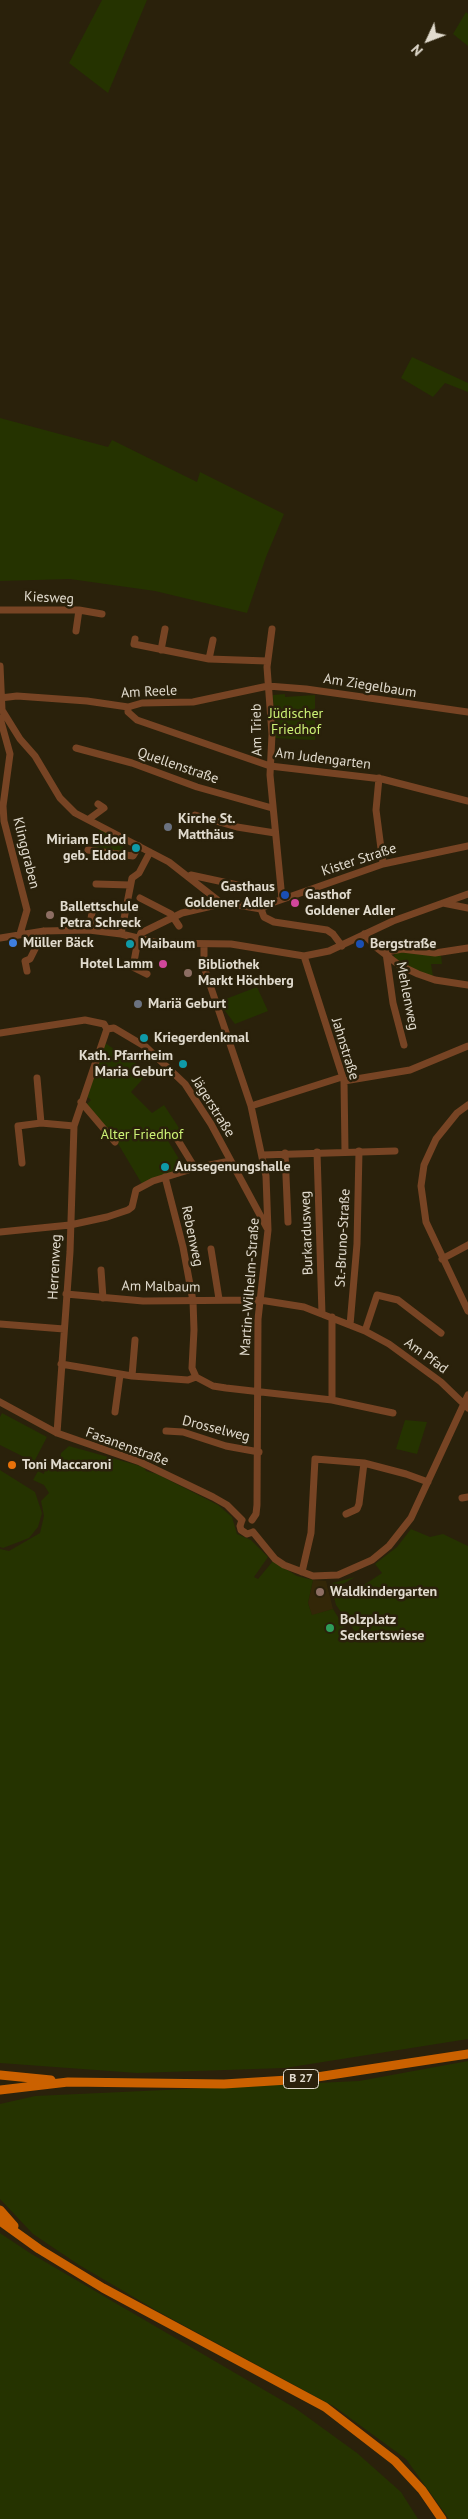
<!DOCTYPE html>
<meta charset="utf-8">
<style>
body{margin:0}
#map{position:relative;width:468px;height:2519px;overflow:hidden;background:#2a210b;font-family:"PT Sans",sans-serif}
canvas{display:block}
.north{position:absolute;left:403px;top:15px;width:50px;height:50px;-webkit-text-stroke:4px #2a210b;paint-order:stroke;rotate:227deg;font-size:14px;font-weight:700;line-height:20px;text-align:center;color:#e1dbce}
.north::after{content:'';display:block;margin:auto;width:18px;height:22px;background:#e1dbce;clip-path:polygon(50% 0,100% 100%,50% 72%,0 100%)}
</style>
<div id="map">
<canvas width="468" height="2519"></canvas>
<div class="north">N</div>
</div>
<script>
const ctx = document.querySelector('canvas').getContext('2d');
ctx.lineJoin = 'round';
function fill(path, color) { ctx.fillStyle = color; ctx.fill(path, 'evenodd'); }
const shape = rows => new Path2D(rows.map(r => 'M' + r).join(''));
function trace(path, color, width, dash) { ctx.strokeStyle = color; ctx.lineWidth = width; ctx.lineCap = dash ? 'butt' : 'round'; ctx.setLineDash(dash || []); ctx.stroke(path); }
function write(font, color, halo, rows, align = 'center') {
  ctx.font = font + ' "PT Sans",sans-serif'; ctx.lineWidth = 5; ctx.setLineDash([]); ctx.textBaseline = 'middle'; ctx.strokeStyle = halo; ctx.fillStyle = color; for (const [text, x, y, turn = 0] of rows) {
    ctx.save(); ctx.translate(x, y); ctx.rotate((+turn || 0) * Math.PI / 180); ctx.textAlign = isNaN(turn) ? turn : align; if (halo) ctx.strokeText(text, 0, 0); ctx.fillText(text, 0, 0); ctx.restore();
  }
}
const built = shape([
 [313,1580,326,1581,333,1609,312,1616,308,1603]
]);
const green = shape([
 [102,0,147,0,108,93,69,63],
 [466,12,468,14,468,46,453,34],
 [412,357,468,383,468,392,445,383,433,397,401,378],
 [0,418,108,447,112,440,197,482,200,472,284,514,266,557,247,613,155,591,70,579,0,581],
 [285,694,285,697,315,695,315,740,275,738,273,695],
 [101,826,112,832,109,838,124,847,121,853,92,849],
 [395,951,441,955,442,964,431,964,433,976,425,974,403,964,394,957],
 [257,987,268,1011,235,1024,218,1002],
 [105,1043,149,1072,131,1092,152,1113,164,1105,181,1131,167,1139,185,1169,142,1184,117,1142,87,1104,91,1100,86,1096],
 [2,1413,47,1437,34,1462,0,1445,0,1417],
 [405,1420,427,1422,417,1454,396,1449],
 [69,1446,144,1467,146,1471,157,1474,218,1505,232,1517,237,1534,251,1540,268,1557,254,1577,258,1579,273,1561,297,1576,313,1580,308,1603,312,1615,333,1609,353,1641,358,1636,336,1605,332,1589,333,1583,355,1577,338,1587,343,1599,382,1573,375,1564,397,1547,411,1529,430,1537,443,1534,468,1546,468,2039,285,2068,137,2073,0,2063,0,1549,9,1551,40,1533,44,1516,41,1501,49,1493,44,1485,33,1480,38,1471,44,1474,45,1467,58,1472,61,1453],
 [0,1470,35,1492,42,1513,38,1527,29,1538,3,1548,0,1547],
 [468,2061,468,2519,449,2519,406,2459,335,2407,159,2312,79,2265,33,2234,0,2199,0,2104,35,2096,359,2081],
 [0,2233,30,2253,295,2408,357,2453,401,2492,418,2519,0,2519]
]);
const minor = shape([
 [0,610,79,610,102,614],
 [272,629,267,667,272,734,270,775,282,899],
 [76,631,79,610],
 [135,639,134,644,209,659,267,661],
 [161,650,165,629],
 [209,659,213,640],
 [0,666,2,710,20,739,35,756,60,798,75,813,169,862,220,902],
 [0,698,17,696,87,701,128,707,142,703,193,702,268,686,306,689,468,712],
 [128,707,128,712,137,720,270,766,382,779,468,801],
 [0,718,10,754,3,806,4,821,27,910,20,934],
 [76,748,132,763,197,787,272,808],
 [379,778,376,810,383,864],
 [195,815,237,827,275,833],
 [89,819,104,808,98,804],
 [88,850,133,856,139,846],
 [191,875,242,886],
 [96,884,130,885],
 [140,898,171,914,179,926],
 [443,903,468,908],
 [261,909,269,904,383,864,468,846],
 [261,909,264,917,274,922,327,930,333,934,342,946],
 [89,930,93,907],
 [121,934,132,878,139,873,150,852],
 [364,934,377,948,399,965,418,974,435,980,468,985],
 [0,938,44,931,89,930,121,934,159,943,231,944,304,956,329,951,393,921,468,894],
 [204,944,204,967,251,1106,266,1176,268,1230,258,1319,257,1505,256,1514,252,1520],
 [386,952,402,949,435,953,468,948],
 [386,953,393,1003,404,1045],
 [304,956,344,1081,345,1151],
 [133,967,138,940,141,933,182,913,212,906,220,902,261,909],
 [133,967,147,974],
 [27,971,25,961,30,959,44,931],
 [107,1029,114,1028,146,1047,185,1084,211,1124,267,1228],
 [0,1033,85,1020,104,1024,107,1029],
 [37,1078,41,1123],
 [344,1081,410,1070,468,1046],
 [81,1102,115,1142],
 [468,1105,457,1113,436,1139,424,1165,421,1186,426,1222,468,1311],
 [251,1106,342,1077],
 [176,1137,195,1168],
 [317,1152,322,1314],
 [285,1153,288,1222],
 [262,1155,395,1151],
 [22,1163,18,1126,41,1123,74,1126],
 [165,1177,183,1247,193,1301,194,1330,192,1368,196,1377,213,1386,226,1388,332,1400,393,1413],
 [0,1232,70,1225,107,1217,128,1210,132,1207,136,1190,153,1181,195,1168,230,1161],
 [211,1249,219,1299],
 [442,1259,468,1245],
 [101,1270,103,1298],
 [66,1294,143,1301,260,1300,304,1307,365,1331,389,1344,441,1382,468,1408],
 [332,1317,332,1400],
 [0,1324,64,1329],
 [350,1325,357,1244,359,1151],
 [365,1331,377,1295,398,1300,441,1333],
 [61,1364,132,1376,188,1380,196,1377],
 [132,1376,135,1340],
 [0,1402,57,1433,140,1462,213,1497,227,1505,242,1520],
 [115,1412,120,1375],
 [166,1431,183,1432,226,1446,259,1452],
 [57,1433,70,1252,74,1126,107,1029],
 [462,1498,468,1497],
 [346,1514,357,1509,359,1504,364,1463],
 [242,1520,240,1526,241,1530,247,1534,253,1532],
 [253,1532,275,1559,284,1565,313,1576,338,1575,372,1560,389,1546,411,1518,468,1395],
 [302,1572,311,1533,315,1459,364,1463,406,1474,428,1482]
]);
const major = shape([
 [0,2075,51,2080],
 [0,2090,68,2082,224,2084,304,2079,468,2054],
 [0,2210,14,2226],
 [0,2221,39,2249,103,2288,325,2407,395,2461,422,2490,442,2519]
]);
const markers = [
 [168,827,5,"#6b7280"],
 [136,848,5,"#0f9aa8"],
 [285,895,5,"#1a4fb4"],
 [295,903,5,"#d1479c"],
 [50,915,5,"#8d6e63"],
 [13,943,5,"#3f7fe0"],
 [130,944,5,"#0f9aa8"],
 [360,944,5,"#1a4fb4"],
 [163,964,5,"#d1479c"],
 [188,973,5,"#8d6e63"],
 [138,1004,5,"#6b7280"],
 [144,1038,5,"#0f9aa8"],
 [183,1064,5,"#0f9aa8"],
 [165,1167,5,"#0f9aa8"],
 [12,1465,5,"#e8710a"],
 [320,1592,5,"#8d6e63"],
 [330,1628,5,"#2e9e5b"]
];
const shields = [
 [301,2079,35]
];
const shieldNames = [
 ["B 27",301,2079]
];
const streetNames = [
 ["Kiesweg",49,598,3],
 ["Am Ziegelbaum",370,686,9],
 ["Am Reele",149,692,-3],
 ["Am Trieb",257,730,-91],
 ["Am Judengarten",323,759,7],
 ["Quellenstraße",178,766,19],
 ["Klinggraben",26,853,76],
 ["Kister Straße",359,860,-18],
 ["Mehlenweg",407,996,79],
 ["Jahnstraße",345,1049,73],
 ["Jägerstraße",213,1107,58],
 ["Burkardusweg",307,1233,-92],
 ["Rebenweg",192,1236,78],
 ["St.-Bruno-Straße",343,1238,-87],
 ["Herrenweg",55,1267,-87],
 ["Am Malbaum",161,1287,1],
 ["Martin-Wilhelm-Straße",250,1287,-86],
 ["Am Pfad",426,1356,36],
 ["Drosselweg",216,1429,14],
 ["Fasanenstraße",127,1447,20]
];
const parkNames = [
 ["Jüdischer",296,714],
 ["Friedhof",296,730],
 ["Alter Friedhof",142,1135]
];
const poiNames = [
 ["Kirche St.",178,819],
 ["Matthäus",178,835],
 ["Miriam Eldod",126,840,"right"],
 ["geb. Eldod",126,856,"right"],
 ["Gasthaus",275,887,"right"],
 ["Goldener Adler",275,903,"right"],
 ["Gasthof",305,895],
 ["Goldener Adler",305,911],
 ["Ballettschule",60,907],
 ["Petra Schreck",60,923],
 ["Müller Bäck",23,943],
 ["Maibaum",140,944],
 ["Bergstraße",370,944],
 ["Hotel Lamm",153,964,"right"],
 ["Bibliothek",198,965],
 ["Markt Höchberg",198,981],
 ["Mariä Geburt",148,1004],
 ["Kriegerdenkmal",154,1038],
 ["Kath. Pfarrheim",173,1056,"right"],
 ["Maria Geburt",173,1072,"right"],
 ["Aussegenungshalle",175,1167],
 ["Toni Maccaroni",22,1465],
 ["Waldkindergarten",330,1592],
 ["Bolzplatz",340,1620],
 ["Seckertswiese",340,1636]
];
fill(built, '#332708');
fill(green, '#253300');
trace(minor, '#774424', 7);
trace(major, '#cb6100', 9);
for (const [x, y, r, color] of markers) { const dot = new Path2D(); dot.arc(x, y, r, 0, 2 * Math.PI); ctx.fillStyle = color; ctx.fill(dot); trace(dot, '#2a210b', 2); }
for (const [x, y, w] of shields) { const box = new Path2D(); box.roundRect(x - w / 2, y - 9.5, w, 19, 4); ctx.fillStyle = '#2a210b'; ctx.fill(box); trace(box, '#e1dbce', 1); }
write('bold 12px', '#e1dbce', null, shieldNames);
write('14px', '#e1dbce', '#2a210b', streetNames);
write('14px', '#ccf175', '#2a210b', parkNames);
write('bold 14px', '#e1dbce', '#2a210b', poiNames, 'left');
</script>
